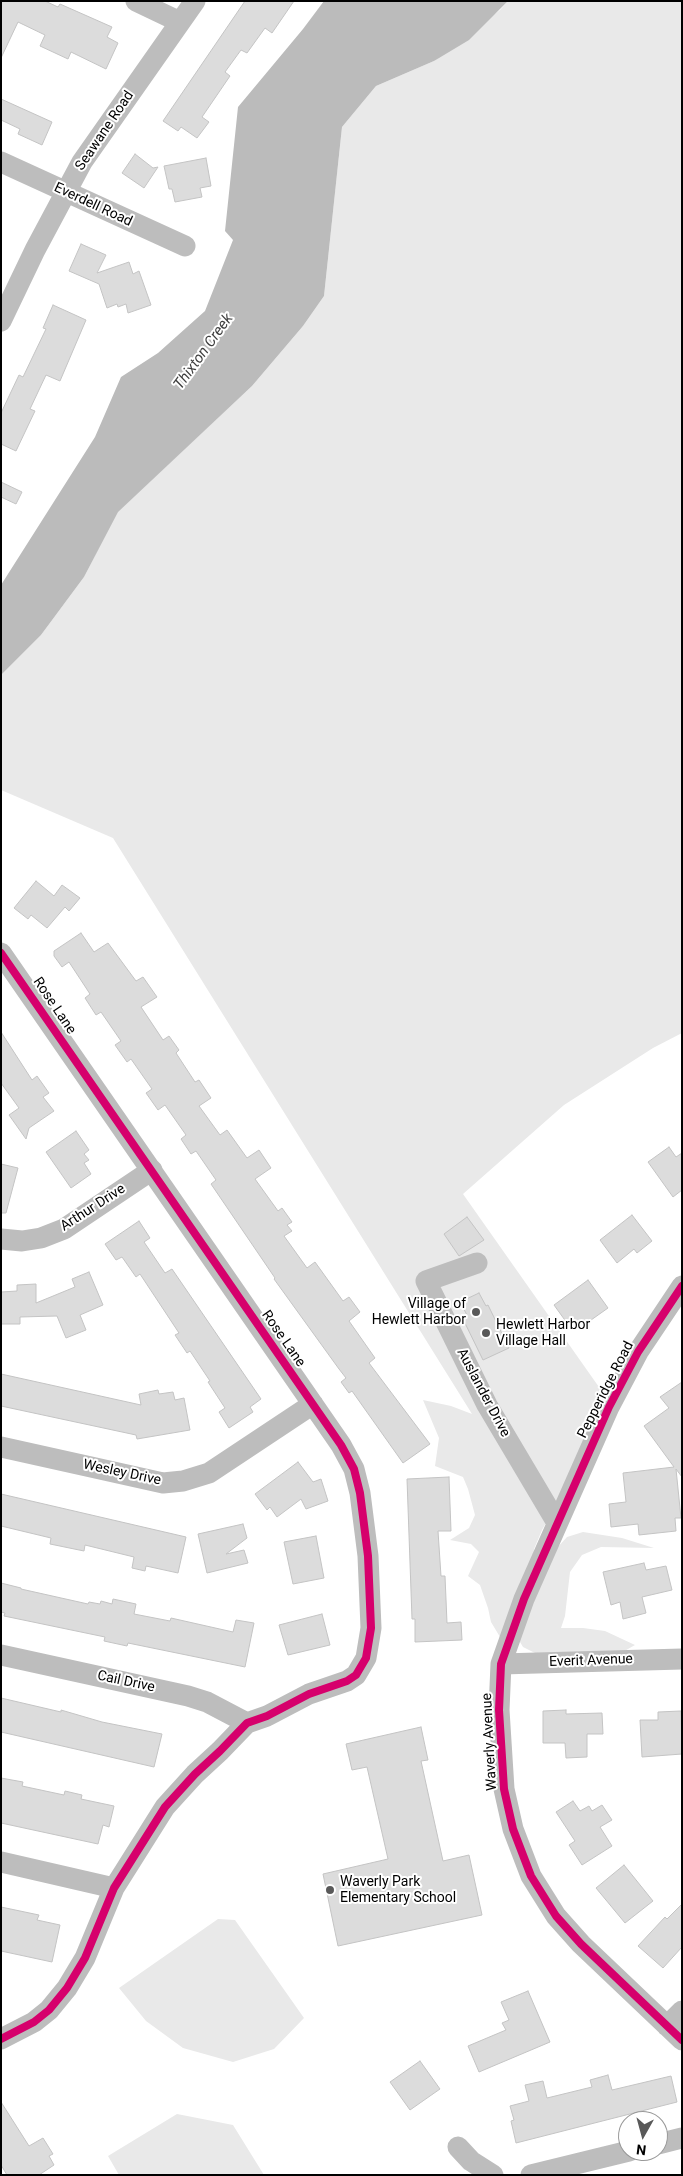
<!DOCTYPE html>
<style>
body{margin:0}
#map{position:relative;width:683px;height:2176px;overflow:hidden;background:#fff;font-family:Roboto,sans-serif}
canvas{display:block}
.frame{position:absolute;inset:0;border:2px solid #000;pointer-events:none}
.north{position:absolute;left:618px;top:2111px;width:50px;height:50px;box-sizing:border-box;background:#fff;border:1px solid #999;border-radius:50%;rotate:187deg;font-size:14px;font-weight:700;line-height:20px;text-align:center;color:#000}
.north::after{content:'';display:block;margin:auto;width:18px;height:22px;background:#595959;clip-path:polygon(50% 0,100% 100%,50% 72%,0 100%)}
</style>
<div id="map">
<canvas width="683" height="2176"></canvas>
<div class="frame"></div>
<div class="north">N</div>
</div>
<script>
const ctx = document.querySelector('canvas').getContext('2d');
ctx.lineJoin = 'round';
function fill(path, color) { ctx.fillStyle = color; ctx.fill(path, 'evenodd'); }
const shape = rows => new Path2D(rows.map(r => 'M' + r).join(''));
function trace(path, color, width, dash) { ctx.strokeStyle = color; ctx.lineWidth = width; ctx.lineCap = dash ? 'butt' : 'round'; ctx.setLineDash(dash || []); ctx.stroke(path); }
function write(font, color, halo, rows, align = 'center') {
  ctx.font = font + ' Roboto,sans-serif'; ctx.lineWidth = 4; ctx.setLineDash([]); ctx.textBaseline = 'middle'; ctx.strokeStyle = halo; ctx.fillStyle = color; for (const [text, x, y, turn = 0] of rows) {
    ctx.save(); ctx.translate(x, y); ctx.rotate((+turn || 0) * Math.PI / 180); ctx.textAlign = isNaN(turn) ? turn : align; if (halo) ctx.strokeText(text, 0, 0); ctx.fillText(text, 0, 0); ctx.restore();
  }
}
const green = shape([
 [508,1,682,1,682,1033,653,1048,564,1105,463,1194,613,1407,542,1530,534,1549,533,1559,500,1637,491,1622,488,1608,480,1585,468,1576,479,1552,471,1544,450,1540,469,1528,475,1515,468,1489,463,1477,435,1466,439,1438,423,1400,451,1406,472,1414,113,838,1,790,1,675,41,635,84,577,117,512,252,386,303,326,324,296,342,127,376,86,434,61,500,10],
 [583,1532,622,1538,654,1548,601,1547,582,1555,570,1572,565,1616,561,1628,583,1628,605,1631,635,1645,621,1653,541,1656,523,1647,517,1637,556,1549,567,1537],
 [218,1919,235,1920,304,2018,274,2049,233,2062,183,2048,146,2021,119,1988],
 [177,2114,233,2125,264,2175,119,2175,108,2156]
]);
const water = shape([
 [324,1,508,1,469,40,434,61,376,86,342,127,324,296,303,326,252,386,118,512,84,577,41,635,1,675,1,585,95,437,121,377,158,353,205,311,233,240,225,231,238,107,303,29]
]);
const building = shape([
 [1,1,45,1,58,7,60,4,112,27,107,37,118,43,106,69,71,52,68,59,40,46,45,35,18,22,1,58,1,1],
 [245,1,294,1,272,33,265,28,247,53,241,50,225,72,230,76,202,117,209,122,197,138,181,127,178,131,163,121,245,1],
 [1,99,52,122,42,145,18,134,20,129,1,120,1,99],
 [135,154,153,168,158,167,144,188,122,173,135,154],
 [206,158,211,186,200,188,202,197,175,202,172,189,169,189,164,166,206,158],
 [81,244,106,255,97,273,129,262,133,274,139,271,151,305,128,313,126,304,118,307,117,304,107,308,99,284,69,271,81,244],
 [53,305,86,320,60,381,46,375,30,409,35,411,16,451,1,444,1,413,19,375,23,377,46,329,43,328,53,305],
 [1,482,22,492,16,504,1,497,1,482],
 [36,881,54,896,62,885,80,898,69,911,65,907,47,928,31,915,28,919,14,908,36,881],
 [81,933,94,952,108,943,136,981,143,977,157,997,141,1007,163,1040,169,1036,179,1050,176,1053,195,1082,199,1080,211,1098,199,1106,220,1135,227,1130,247,1158,259,1150,271,1168,255,1179,278,1211,282,1208,292,1222,287,1225,292,1231,284,1236,307,1268,315,1262,343,1301,349,1297,360,1312,349,1321,375,1358,369,1363,430,1444,403,1463,352,1391,349,1393,341,1382,346,1378,339,1369,274,1279,275,1278,211,1184,216,1180,196,1151,191,1154,181,1139,186,1135,165,1105,158,1110,146,1093,152,1089,131,1059,127,1062,115,1045,121,1041,101,1012,96,1015,85,998,90,994,69,962,62,967,54,956,54,951,81,933],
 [1,1032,32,1080,37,1076,49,1093,43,1097,54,1111,29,1128,26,1139,9,1115,19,1108,1,1083,1,1032],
 [76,1131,89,1150,84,1154,89,1160,84,1163,91,1174,71,1188,46,1152,76,1131],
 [669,1147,676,1157,682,1153,682,1190,673,1197,648,1162,669,1147],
 [1,1164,18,1168,6,1213,1,1213,1,1164],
 [632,1215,652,1241,637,1253,634,1249,617,1263,600,1240,632,1215],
 [467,1217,484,1240,459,1256,444,1234,467,1217],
 [139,1221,150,1238,144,1242,165,1273,172,1269,261,1399,250,1407,253,1412,229,1428,219,1412,225,1408,208,1382,210,1381,190,1351,187,1353,175,1335,179,1333,140,1274,136,1277,122,1257,116,1260,105,1244,139,1221],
 [89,1272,103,1305,80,1315,86,1330,66,1338,57,1316,20,1317,20,1324,1,1324,1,1292,17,1291,17,1285,36,1284,36,1303,75,1287,72,1279,89,1272],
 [588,1280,608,1308,584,1325,582,1322,572,1330,554,1305,588,1280],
 [479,1293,486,1306,488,1305,509,1348,483,1360,462,1317,467,1315,460,1302,479,1293],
 [1,1374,141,1405,139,1394,158,1390,159,1394,173,1392,175,1400,184,1398,190,1430,137,1439,136,1435,1,1406,1,1374],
 [682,1382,682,1477,676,1469,681,1518,675,1518,676,1531,639,1535,638,1524,611,1527,609,1504,626,1502,623,1473,674,1467,644,1426,669,1408,660,1397,682,1382],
 [298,1462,313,1482,321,1479,328,1501,306,1509,301,1499,277,1517,270,1507,267,1510,255,1494,298,1462],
 [449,1477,451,1531,438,1531,441,1576,445,1576,447,1623,461,1622,462,1640,415,1642,415,1619,412,1619,407,1479,449,1477],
 [1,1494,186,1537,178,1573,146,1566,145,1571,132,1568,134,1557,85,1545,84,1551,50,1544,51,1538,1,1526,1,1494],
 [243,1524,247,1538,226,1554,244,1550,248,1563,207,1573,198,1534,243,1524],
 [316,1536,324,1578,293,1584,284,1542,316,1536],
 [644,1563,646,1570,666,1566,672,1590,642,1597,646,1613,623,1619,620,1602,611,1605,603,1572,644,1563],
 [1,1583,21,1588,21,1589,88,1604,89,1602,100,1604,101,1601,112,1604,113,1599,136,1604,134,1614,170,1621,171,1618,233,1632,236,1620,254,1623,245,1667,128,1643,127,1646,104,1641,105,1637,4,1616,5,1613,1,1612,1,1583],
 [322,1614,330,1645,288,1655,279,1625,322,1614],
 [1,1698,61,1712,61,1710,102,1722,162,1734,154,1767,1,1732,1,1698],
 [566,1710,566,1714,602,1713,603,1734,587,1734,587,1757,566,1758,565,1743,543,1743,543,1711,566,1710],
 [681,1711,682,1754,642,1757,640,1720,658,1720,658,1712,681,1711],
 [421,1727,428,1760,421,1761,443,1861,469,1855,482,1915,338,1946,323,1874,388,1859,367,1767,352,1770,346,1744,421,1727],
 [1,1778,23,1782,22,1786,64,1795,65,1791,82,1795,81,1799,114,1806,109,1827,103,1825,98,1844,1,1823,1,1778],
 [573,1801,580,1811,589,1806,592,1811,602,1805,612,1820,600,1827,612,1846,582,1865,569,1845,575,1841,556,1812,573,1801],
 [624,1865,653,1901,625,1923,596,1888,624,1865],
 [682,1904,682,1947,663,1968,638,1946,665,1917,667,1919,682,1904],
 [1,1907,39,1915,37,1920,60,1925,52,1962,1,1951,1,1907],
 [528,1991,550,2042,479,2072,468,2046,506,2030,502,2023,509,2020,501,2002,528,1991],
 [420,2061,440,2089,410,2110,390,2082,420,2061],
 [608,2075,612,2090,671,2076,677,2102,516,2143,511,2121,514,2120,510,2106,529,2101,525,2085,543,2081,547,2098,592,2087,590,2080,608,2075],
 [1,2102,29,2146,43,2138,53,2154,49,2156,54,2165,39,2175,7,2175,1,2165,1,2102]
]);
const street = shape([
 [136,1,180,22],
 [1,162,185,246],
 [1,321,35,250,82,162,195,1],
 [1,953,341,1445,354,1469,360,1493,368,1556,371,1628,366,1658,356,1675,347,1681,309,1694,267,1716,247,1723,220,1751,195,1774,165,1807,114,1888,85,1958,67,1988,49,2010,34,2022,1,2039],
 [1,1239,22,1241,41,1238,64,1229,152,1170],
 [477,1263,426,1281,487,1405,557,1523],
 [682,1286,638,1352,609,1407,524,1599,501,1664,499,1710,504,1789,513,1829,531,1876,556,1916,581,1944,682,2040],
 [1,1447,163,1483,183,1481,209,1473,313,1404],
 [1,1655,188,1696,207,1702,247,1723],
 [501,1664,682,1659],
 [1,1862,114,1888],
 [667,2026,682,2011],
 [658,2144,682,2138],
 [458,2147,471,2161,493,2175],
 [531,2175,629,2151]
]);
const cycleway = shape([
 [1,953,341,1445,354,1469,360,1493,368,1556,371,1628,366,1658,356,1675,347,1681,309,1694,267,1716,247,1723,220,1751,195,1774,165,1807,114,1888,85,1958,67,1988,49,2010,34,2022,1,2039],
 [682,1286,638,1352,609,1407,524,1599,501,1664,499,1710,504,1789,513,1829,531,1876,556,1916,581,1944,682,2040]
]);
const markers = [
 [476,1312,5,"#595959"],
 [486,1333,5,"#595959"],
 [330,1890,5,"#595959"]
];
const streetNames = [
 ["Seawane Road",105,131,-56],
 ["Everdell Road",93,205,25],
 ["Rose Lane",54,1006,56],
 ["Arthur Drive",93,1208,-33],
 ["Rose Lane",283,1339,55],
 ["Pepperidge Road",606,1390,-63],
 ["Auslander Drive",483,1393,62],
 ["Wesley Drive",122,1473,12],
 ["Everit Avenue",591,1661,-2],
 ["Cail Drive",126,1682,12],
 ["Waverly Avenue",490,1742,-93]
];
const poiNames = [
 ["Village of",466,1304,"right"],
 ["Hewlett Harbor",466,1320,"right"],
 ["Hewlett Harbor",496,1325],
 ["Village Hall",496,1341],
 ["Waverly Park",340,1882],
 ["Elementary School",340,1898]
];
const waterNames = [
 ["Thixton Creek",204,352,-54]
];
fill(green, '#e9e9e9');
fill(water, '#bbb');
fill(building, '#dcdcdc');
trace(building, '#c4c4c4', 1);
trace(street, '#bdbdbd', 21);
trace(cycleway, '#d6006c', 8);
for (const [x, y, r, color] of markers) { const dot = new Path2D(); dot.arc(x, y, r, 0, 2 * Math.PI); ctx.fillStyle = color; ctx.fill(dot); trace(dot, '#fff', 2); }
write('14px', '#000', '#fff', streetNames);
write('14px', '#000', '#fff', poiNames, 'left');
write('italic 15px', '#3f3f3f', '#fff', waterNames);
</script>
